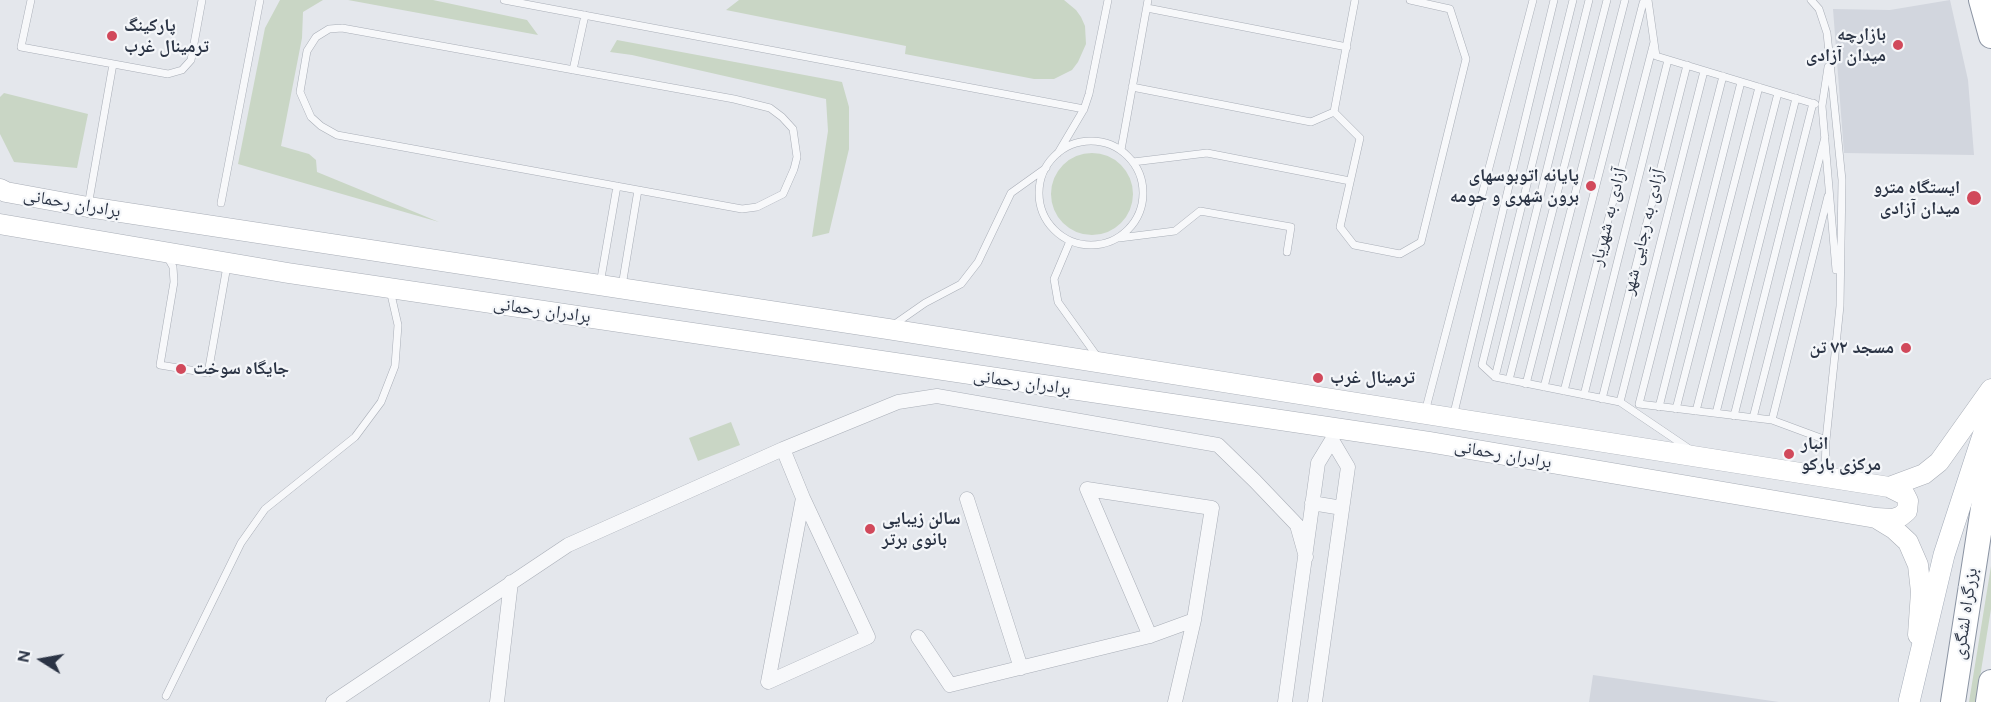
<!DOCTYPE html>
<meta charset="utf-8">
<style>
body{margin:0}
#map{position:relative;width:1991px;height:702px;overflow:hidden;background:#e4e7ec;font-family:"DM Sans",sans-serif}
canvas{display:block}
.north{position:absolute;left:12px;top:630px;width:60px;height:60px;-webkit-text-stroke:4px #f4f6f9;paint-order:stroke;rotate:281deg;font-size:16px;font-weight:700;line-height:24px;text-align:center;color:#2b3445}
.north::after{content:'';display:block;margin:auto;width:21px;height:27px;background:#2b3445;clip-path:polygon(50% 0,100% 100%,50% 72%,0 100%)}
</style>
<div id="map">
<canvas width="1991" height="702"></canvas>
<div class="north">N</div>
</div>
<script>
const ctx = document.querySelector('canvas').getContext('2d');
ctx.lineJoin = 'round';
function fill(path, color) { ctx.fillStyle = color; ctx.fill(path, 'evenodd'); }
const shape = rows => new Path2D(rows.map(r => 'M' + r).join(''));
function trace(path, color, width, dash) { ctx.strokeStyle = color; ctx.lineWidth = width; ctx.lineCap = dash ? 'butt' : 'round'; ctx.setLineDash(dash || []); ctx.stroke(path); }
function write(font, color, halo, rows, align = 'center') {
  ctx.font = font + ' "DM Sans","Noto Naskh Arabic",sans-serif'; ctx.lineWidth = 4.5; ctx.setLineDash([]); ctx.textBaseline = 'middle'; ctx.strokeStyle = halo; ctx.fillStyle = color; for (const [text, x, y, turn = 0] of rows) {
    ctx.save(); ctx.translate(x, y); ctx.rotate((+turn || 0) * Math.PI / 180); ctx.textAlign = isNaN(turn) ? turn : align; if (halo) ctx.strokeText(text, 0, 0); ctx.fillText(text, 0, 0); ctx.restore();
  }
}
const built = shape([
 [1950,0,1968,80,1974,155,1844,153,1833,9,1890,10],
 [1593,675,1779,702,1589,702]
]);
const green = shape([
 [280,0,323,0,303,12,302,38,281,146,309,154,316,160,317,172,439,222,238,164,265,28],
 [348,0,433,0,527,20,538,35],
 [739,0,1064,0,1076,10,1081,17,1085,26,1086,44,1078,62,1072,70,1054,79,1034,79,905,54,906,46,726,10],
 [617,40,842,82,849,107,849,149,829,233,812,237,828,131,826,99,632,55,610,52],
 [4,93,88,114,77,168,14,162,0,134,0,97],
 '1051 194a41 41 0 1 1 82 0a41 41 0 1 1-82 0Z',
 [731,422,740,445,698,461,689,438],
 [1991,566,1991,609,1976,702,1969,702]
]);
const lane = shape([
 [31,0,21,47,168,74,182,70,191,60,202,0],
 [504,0,1084,109],
 [1573,0,1482,365,1495,377,1620,402,1688,448],
 [1648,0,1656,56,1815,104],
 [1811,0,1819,9,1827,33,1842,180,1840,306,1826,440,1825,474],
 [1147,8,1347,47],
 [342,28,734,99,770,108,782,117,793,129,797,157,794,169,783,194,757,207,742,209,337,135,321,126,311,117,300,92,307,51,316,37,329,29,342,28],
 [1828,67,1822,106,1836,270],
 [573,70,585,15],
 [1723,76,1639,404,1772,420,1826,440],
 [1132,87,1311,122,1334,112],
 [1334,112,1360,138,1340,227,1354,245,1400,254,1421,242,1466,59,1450,9,1410,0],
 [1334,112,1355,0],
 '1039 193a52 52 0 1 1 104 0a52 52 0 1 1-104 0Z',
 [1121,150,1148,0],
 [1058,153,1084,109,1089,94,1108,0],
 [1133,162,1207,153,1350,181],
 [221,203,260,0],
 [88,206,113,64],
 [1119,238,1175,231,1200,211,1291,227,1287,252],
 [1070,241,1054,279,1058,302,1099,359],
 [168,258,173,267,174,282,160,365,208,373,227,266],
 [600,284,617,186],
 [622,286,638,190],
 [892,326,925,303,961,284,978,262,1011,193,1046,168],
 [1495,377,1589,0],
 [1509,380,1607,0],
 [1526,384,1625,0],
 [1544,387,1643,3],
 [1564,391,1654,42],
 [1584,395,1668,60],
 [1602,399,1687,65],
 [1620,402,1704,71],
 [1659,407,1741,82],
 [1676,409,1759,87],
 [1696,411,1778,93],
 [1425,412,1533,0],
 [1716,413,1796,98],
 [1734,416,1813,103],
 [1453,417,1554,0],
 [1753,418,1825,137],
 [1772,420,1828,196],
 [166,696,241,543,265,509,355,437,381,402,395,366,398,325,390,290]
]);
const street = shape([
 [783,449,803,498],
 [803,498,868,637,768,682,803,498],
 [967,499,1021,668],
 [1312,503,1342,508],
 [1150,636,1087,489,1212,508,1194,620,1175,702],
 [918,637,950,685,1150,636,1194,620],
 [333,702,568,545,783,449,898,402,937,396,1218,445,1255,481,1297,525,1306,557],
 [497,702,511,582],
 [1285,702,1318,463,1332,440,1335,428],
 [1315,702,1348,467,1332,440]
]);
const secondary = shape([
 [0,189,6,192,88,207,888,329,1889,487,1905,495,1908,501,1907,511,1901,516,1893,519,1876,518],
 [0,224,288,273,1429,442,1876,518,1894,529,1908,542,1918,565,1921,592,1918,635],
 [1889,487,1924,474,1939,462,1991,389]
]);
const primary = shape([
 [1909,702,1944,555,1991,411]
]);
const highway = shape([
 [1981,0,1991,36],
 [1953,702,1991,456],
 [1988,702,1991,682]
]);
const markers = [
 [112,36,6,"#d1495b"],
 [1898,45,6,"#d1495b"],
 [1591,186,6,"#d1495b"],
 [1974,198,8,"#d1495b"],
 [1906,348,6,"#d1495b"],
 [181,369,6,"#d1495b"],
 [1318,378,6,"#d1495b"],
 [1789,454,6,"#d1495b"],
 [870,529,6,"#d1495b"]
];
const poiNames = [
 ["پارکینگ",124,26],
 ["ترمینال غرب",124,47],
 ["بازارچه",1886,35,"right"],
 ["میدان آزادی",1886,56,"right"],
 ["پایانه اتوبوسهای",1579,176,"right"],
 ["برون شهری و حومه",1579,197,"right"],
 ["ایستگاه مترو",1960,188,"right"],
 ["میدان آزادی",1960,209,"right"],
 ["مسجد ۷۲ تن",1894,348,"right"],
 ["جایگاه سوخت",193,369],
 ["ترمینال غرب",1330,378],
 ["انبار",1801,444],
 ["مرکزی بارکو",1801,465],
 ["سالن زیبایی",882,519],
 ["بانوی برتر",882,540]
];
const streetNames = [
 ["برادران رحمانی",72,204,10],
 ["آزادی به شهریار",1609,217,-76],
 ["آزادی به رجایی شهر",1644,232,-76],
 ["برادران رحمانی",542,311,8],
 ["برادران رحمانی",1022,383,8],
 ["برادران رحمانی",1503,455,10],
 ["بزرگراه لشگری",1966,614,-82]
];
fill(built, '#d2d6de');
fill(green, '#c9d6c5');
trace(lane, '#a9aeb7', 8);
trace(street, '#a9aeb7', 15);
trace(secondary, '#a9aeb7', 21);
trace(primary, '#a3abb8', 22);
trace(highway, '#8b94a3', 26);
trace(lane, '#f7f8fa', 7);
trace(street, '#f7f8fa', 14);
trace(secondary, '#fff', 20);
trace(primary, '#fff', 21);
trace(highway, '#fff', 24);
for (const [x, y, r, color] of markers) { const dot = new Path2D(); dot.arc(x, y, r, 0, 2 * Math.PI); ctx.fillStyle = color; ctx.fill(dot); trace(dot, '#f4f6f9', 2); }
write('bold 18px', '#2b3445', '#f4f6f9', poiNames, 'left');
write('18px', '#2b3445', '#f4f6f9', streetNames);
</script>
